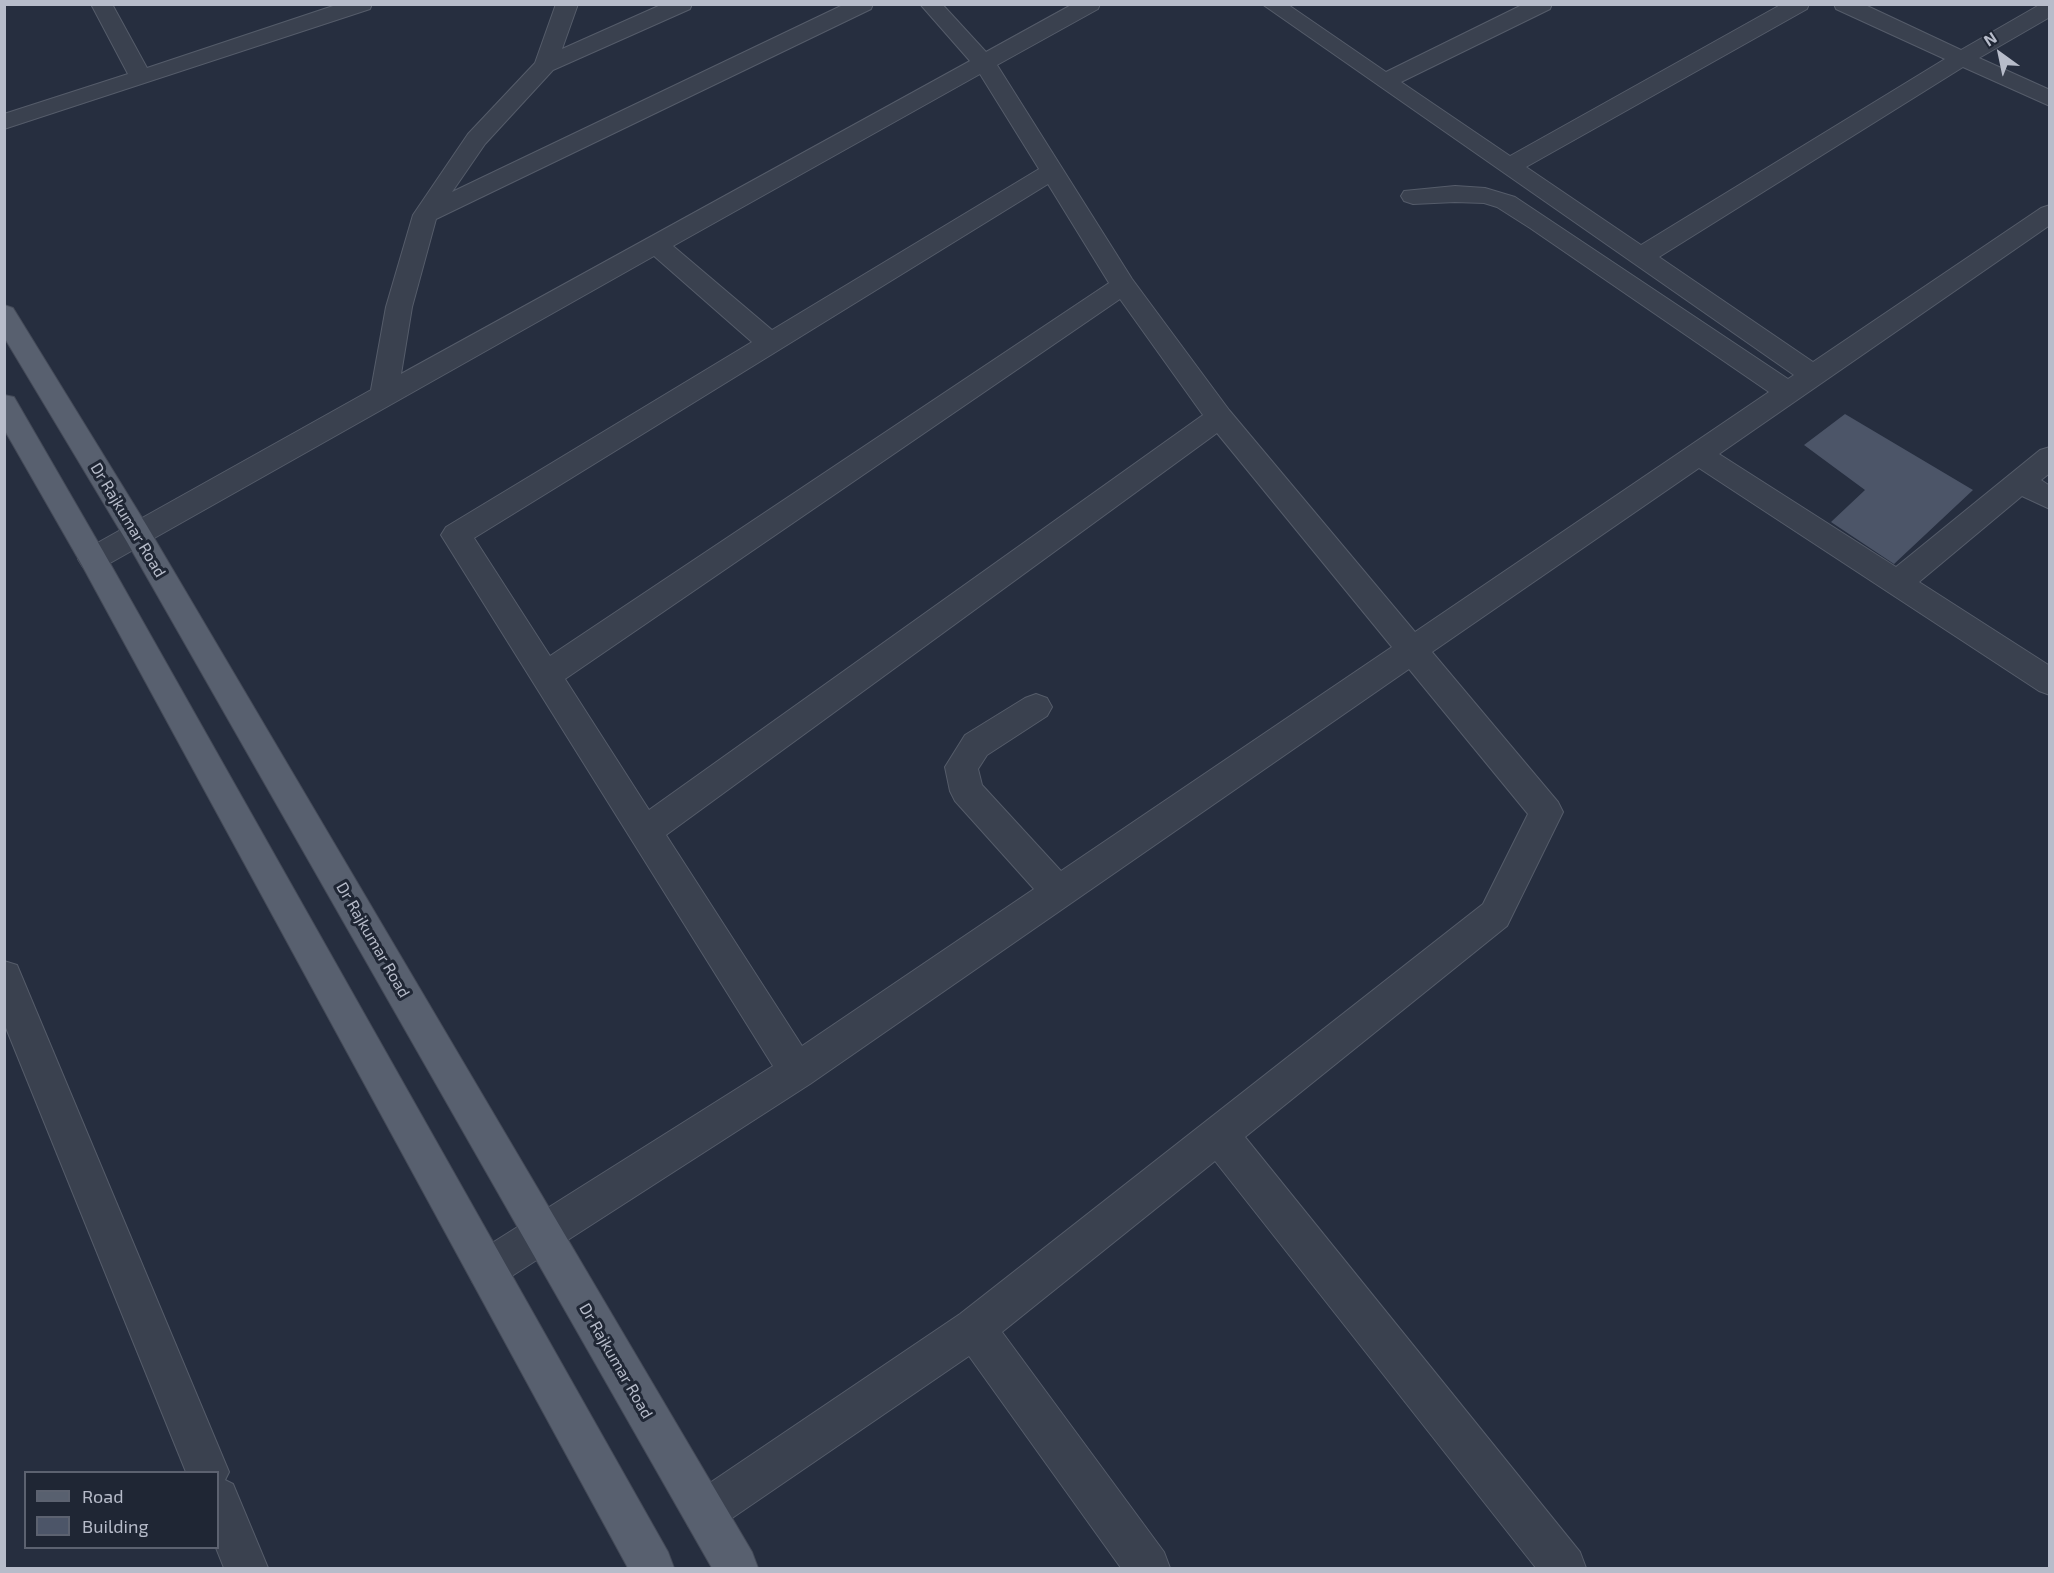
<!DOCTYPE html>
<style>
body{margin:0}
#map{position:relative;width:2054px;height:1573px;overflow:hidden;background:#262e3f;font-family:"Exo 2",sans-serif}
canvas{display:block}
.frame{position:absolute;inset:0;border:6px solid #b7bcca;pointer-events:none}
.legend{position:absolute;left:24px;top:1471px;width:195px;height:78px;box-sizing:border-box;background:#1f2634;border:2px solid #5c6270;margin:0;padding:8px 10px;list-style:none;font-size:18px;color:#b7bcca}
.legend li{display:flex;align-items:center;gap:12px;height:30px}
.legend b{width:30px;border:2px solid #5c6270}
.north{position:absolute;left:1970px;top:24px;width:60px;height:60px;-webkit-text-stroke:4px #1f2634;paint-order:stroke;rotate:327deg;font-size:16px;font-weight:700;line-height:24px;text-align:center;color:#b7bcca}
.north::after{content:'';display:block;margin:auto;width:21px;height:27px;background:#b7bcca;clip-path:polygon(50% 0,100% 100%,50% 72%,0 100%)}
</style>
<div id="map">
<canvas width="2054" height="1573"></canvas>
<div class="frame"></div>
<ul class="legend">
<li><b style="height:8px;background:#58606f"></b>Road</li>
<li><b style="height:16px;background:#4c5568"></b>Building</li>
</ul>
<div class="north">N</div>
</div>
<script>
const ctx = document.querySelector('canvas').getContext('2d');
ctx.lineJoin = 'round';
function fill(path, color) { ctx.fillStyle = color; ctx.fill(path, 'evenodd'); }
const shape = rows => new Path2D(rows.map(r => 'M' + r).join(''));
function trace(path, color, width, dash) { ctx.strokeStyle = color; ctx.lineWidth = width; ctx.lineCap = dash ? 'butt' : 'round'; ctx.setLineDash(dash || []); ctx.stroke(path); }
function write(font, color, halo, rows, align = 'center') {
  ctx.font = font + ' "Exo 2",sans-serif'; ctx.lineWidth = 6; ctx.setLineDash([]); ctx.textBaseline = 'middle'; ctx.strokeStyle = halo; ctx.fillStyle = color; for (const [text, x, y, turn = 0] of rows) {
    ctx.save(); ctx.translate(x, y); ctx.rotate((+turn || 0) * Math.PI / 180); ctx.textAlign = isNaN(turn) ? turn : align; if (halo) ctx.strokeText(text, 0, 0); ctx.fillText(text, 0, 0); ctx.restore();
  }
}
const building = shape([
 [1845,414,1973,490,1894,564,1831,522,1865,490,1804,445]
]);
const minor = shape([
 [91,4,112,4,147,68,339,4,372,4,370,9,4,129,4,114,128,74,91,4],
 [556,4,578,4,562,49,663,4,692,4,690,9,553,70,485,144,452,192,845,4,873,4,871,9,436,219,412,307,401,374,970,61,920,4,942,4,986,52,1073,4,1100,4,1098,9,997,65,1132,279,1229,410,1415,632,1769,392,1530,228,1497,207,1484,203,1455,202,1413,204,1404,201,1401,196,1404,191,1455,186,1485,188,1515,197,1788,379,1794,375,1262,4,1287,4,1386,72,1524,4,1552,4,1550,9,1401,82,1510,156,1782,4,1809,4,1807,9,1526,167,1641,245,1945,59,1836,9,1834,4,1863,4,1961,50,2041,4,2050,4,2050,17,1979,58,2050,90,2050,106,1963,67,1659,257,1813,362,2041,208,2050,205,2050,225,1719,454,1896,567,2040,450,2050,447,2050,473,2041,480,2050,486,2050,509,2022,496,1919,582,2050,666,2050,695,2039,691,1699,468,1432,652,1558,802,1563,812,1507,926,1245,1137,1580,1552,1586,1568,1536,1568,1215,1161,1002,1332,1164,1552,1170,1568,1121,1568,969,1356,719,1527,704,1534,689,1527,682,1512,689,1497,960,1314,1483,904,1528,814,1409,669,810,1084,501,1283,487,1289,473,1283,467,1269,473,1255,773,1066,441,535,446,527,752,342,654,256,103,567,93,570,83,567,78,559,83,551,371,390,386,307,413,215,468,134,535,63,556,4],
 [980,74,1039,169,772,330,673,246,980,74],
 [1048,184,1109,283,550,656,474,538,1048,184],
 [1120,299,1203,415,649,810,565,679,1120,299],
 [1217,433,1392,647,1061,871,982,785,978,769,987,755,1047,716,1052,707,1047,698,1036,694,1025,698,965,735,945,767,950,791,955,801,1034,889,802,1046,666,835,1217,433],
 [4,961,17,965,22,977,229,1472,225,1480,233,1484,268,1568,224,1568,216,1548,218,1548,218,1472,186,1472,4,1023,4,961]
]);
const major = shape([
 [4,305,13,308,147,526,752,1552,758,1568,712,1568,127,542,4,337,4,305],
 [4,395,14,397,103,551,668,1552,674,1568,628,1568,83,567,4,429,4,395]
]);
const streetNames = [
 ["Dr Rajkumar Road",128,520,59],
 ["Dr Rajkumar Road",373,940,60],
 ["Dr Rajkumar Road",616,1361,60]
];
fill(building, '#4c5568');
trace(minor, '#555c6a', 2);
trace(major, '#444a58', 2);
fill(minor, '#3a414f');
fill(major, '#58606f');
write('16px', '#b7bcca', '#1f2634', streetNames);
</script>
